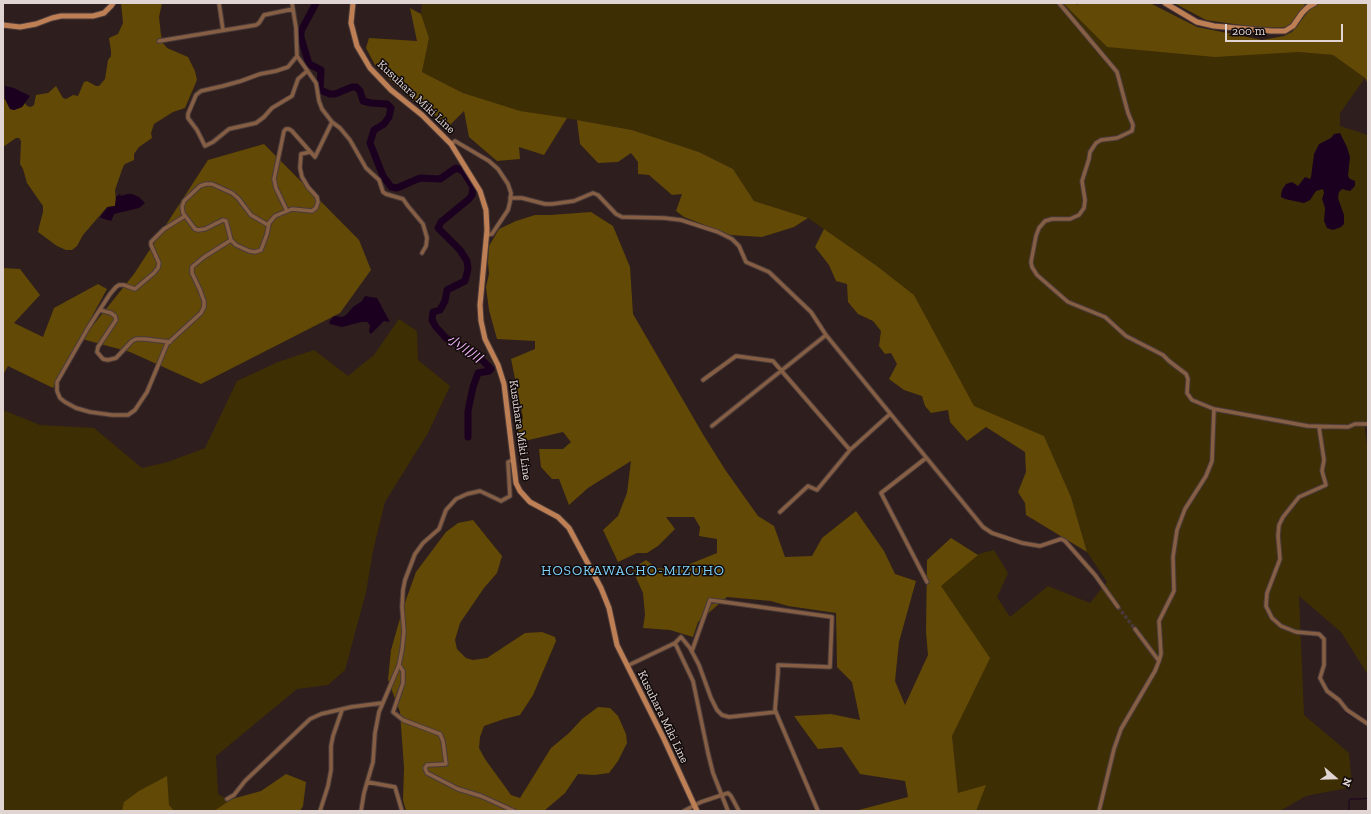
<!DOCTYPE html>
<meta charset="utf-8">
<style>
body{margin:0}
#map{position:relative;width:1371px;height:814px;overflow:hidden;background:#2e1e1d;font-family:"Zilla Slab",serif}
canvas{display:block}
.frame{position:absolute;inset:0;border:4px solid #e0d5d3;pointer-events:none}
.north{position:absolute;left:1315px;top:758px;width:40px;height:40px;-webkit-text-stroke:3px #110a0a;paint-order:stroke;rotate:110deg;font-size:11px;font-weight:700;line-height:16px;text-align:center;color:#e0d5d3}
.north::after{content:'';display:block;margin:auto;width:14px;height:18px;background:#e0d5d3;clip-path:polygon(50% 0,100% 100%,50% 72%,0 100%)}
.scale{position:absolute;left:1225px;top:24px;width:118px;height:18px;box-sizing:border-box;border:2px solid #e0d5d3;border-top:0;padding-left:5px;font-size:12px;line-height:14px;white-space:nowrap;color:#e0d5d3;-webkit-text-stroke:3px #110a0a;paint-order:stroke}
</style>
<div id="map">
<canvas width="1371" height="814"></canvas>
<div class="frame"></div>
<div class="north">N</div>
<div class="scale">200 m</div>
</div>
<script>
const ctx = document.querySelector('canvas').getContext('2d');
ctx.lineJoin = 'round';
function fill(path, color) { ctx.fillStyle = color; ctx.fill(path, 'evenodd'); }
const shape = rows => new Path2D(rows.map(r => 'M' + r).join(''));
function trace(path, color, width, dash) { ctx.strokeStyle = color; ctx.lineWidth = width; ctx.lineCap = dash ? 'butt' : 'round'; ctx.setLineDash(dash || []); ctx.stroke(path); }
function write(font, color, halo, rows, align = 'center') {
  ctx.font = font + ' "Zilla Slab","Noto Sans JP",serif'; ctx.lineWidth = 3; ctx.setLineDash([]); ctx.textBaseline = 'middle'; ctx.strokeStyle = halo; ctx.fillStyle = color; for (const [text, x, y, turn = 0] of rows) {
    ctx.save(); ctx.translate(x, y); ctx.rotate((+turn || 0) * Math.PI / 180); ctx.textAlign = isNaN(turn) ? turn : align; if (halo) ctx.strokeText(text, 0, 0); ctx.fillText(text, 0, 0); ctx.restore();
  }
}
const green = shape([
 [422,3,1063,3,1107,47,1298,52,1333,55,1365,78,1340,113,1340,126,1368,135,1368,422,1364,423,1368,452,1368,675,1341,632,1299,596,1304,715,1349,753,1352,787,1306,796,1280,811,961,811,958,793,936,585,951,561,994,550,1008,573,997,597,1010,617,1048,586,1090,603,1107,582,1087,552,1071,497,1044,436,974,407,914,295,877,266,808,218,754,201,733,169,699,152,632,130,577,120,517,111,463,93,422,72,429,38,421,14],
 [399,319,417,331,418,360,450,386,428,433,385,502,373,551,366,592,345,670,328,685,297,689,216,756,218,794,247,811,3,811,3,410,40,425,94,428,142,468,168,462,205,448,237,381,278,362,314,350,348,376,374,355]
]);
const forest = shape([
 [121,3,162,3,159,17,161,35,163,43,167,48,188,57,195,71,197,80,185,108,173,112,154,124,151,133,152,138,139,147,134,154,134,160,125,164,123,167,115,190,116,201,115,206,107,207,83,235,77,246,72,250,66,250,57,246,38,232,39,227,43,212,43,206,27,183,23,169,20,164,21,141,19,138,16,138,3,147,3,100,5,99,10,109,14,110,22,107,25,103,27,106,31,107,34,105,36,95,48,93,56,86,63,98,66,99,73,95,78,96,84,82,87,81,96,86,99,86,105,79,108,60,111,56,111,51,109,38,118,34,123,23],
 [1063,3,1075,3,1078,5,1078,3,1150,3,1197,27,1262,40,1284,36,1292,32,1311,8,1320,3,1368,3,1368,84,1365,78,1333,55,1298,52,1215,57,1107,47],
 [1174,3,1304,3,1305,6,1289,27,1262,28,1206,20],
 [410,8,421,14,429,38,422,72,463,93,520,111,567,118,544,155,519,147,520,159,497,161,469,137,464,111,450,125,440,120,425,107,415,102,392,82,375,65,366,48,369,38,417,41],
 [577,120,632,130,699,152,733,169,754,201,808,218,794,227,762,237,730,235,684,217,676,211,682,194,672,195,649,175,638,174,638,162,631,153,618,162,598,163,580,144],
 [264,144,359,240,371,270,340,313,201,384,130,352,82,339,134,274,208,160],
 [591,212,613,226,630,267,633,314,704,436,726,471,758,516,774,526,785,557,812,556,822,538,856,511,884,551,895,574,916,581,899,642,895,681,905,705,928,655,926,632,927,560,951,538,978,555,941,586,990,658,952,736,958,793,986,785,976,811,855,811,908,797,905,781,860,774,842,747,818,749,794,716,831,714,860,720,852,682,837,667,836,613,788,606,771,601,727,597,698,622,693,637,670,630,643,628,645,615,643,593,632,569,646,560,657,568,675,570,717,553,717,539,699,536,700,527,694,517,666,517,675,529,658,546,647,553,637,553,618,562,603,530,618,516,627,493,631,461,588,488,569,505,559,479,552,479,541,467,539,449,563,449,571,442,563,432,520,442,518,429,523,418,511,359,535,349,535,341,497,339,489,310,486,287,489,274,488,262,489,246,499,229,516,221,535,215,550,215],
 [824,229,877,266,914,295,974,406,1044,436,1071,497,1087,552,1026,515,1025,503,1018,492,1026,472,1025,452,986,427,967,441,950,422,948,410,931,413,925,406,922,396,904,390,889,379,897,364,891,353,885,354,879,346,881,331,873,321,858,314,848,302,847,284,836,281,829,265,815,247],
 [3,268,20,269,40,295,14,323,43,337,54,308,98,284,107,289,53,388,8,366,3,375],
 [473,520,502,556,497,573,484,588,460,623,455,640,457,649,466,658,473,660,487,658,525,633,542,632,555,637,556,641,533,695,520,715,504,719,484,726,480,737,479,748,485,759,511,795,520,798,551,748,569,733,582,719,598,707,610,708,618,716,626,734,627,743,618,761,609,773,594,775,578,774,565,793,544,811,406,811,403,800,404,768,400,712,388,680,391,650,403,608,416,572,446,532,458,523],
 [286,774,306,782,303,806,300,811,214,811,232,799,261,791],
 [167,776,169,805,174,811,122,811,124,802,139,791]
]);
const water = shape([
 [5,86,14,88,30,96,22,107,14,110,10,109,5,99],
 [1340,133,1347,147,1350,157,1348,176,1350,179,1355,181,1355,186,1350,191,1342,189,1339,192,1338,198,1344,215,1344,224,1341,227,1333,230,1327,228,1324,221,1325,208,1322,199,1324,193,1323,189,1316,191,1310,200,1304,203,1285,199,1281,197,1281,195,1282,190,1286,184,1292,182,1298,186,1305,177,1310,179,1311,177,1314,154,1319,144,1331,138,1334,134],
 [120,194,121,196,127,194,132,194,139,197,145,203,139,208,114,214,111,221,101,218,100,217,108,207,115,206,116,197],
 [365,296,377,298,390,322,384,321,371,334,369,332,370,325,367,322,361,322,342,327,330,324,329,322,334,316,342,317,346,315,353,307,362,301]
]);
const stream = shape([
 [1338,701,1346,713,1355,718],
 [1347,811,1349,809,1349,801,1350,799,1361,799,1368,798]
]);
const river = shape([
 [316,3,301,31,301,38,309,64,321,70,320,90,330,94,335,94,352,87,356,87,360,91,363,101,371,103,387,104,391,108,389,117,384,124,374,130,370,143,383,176,391,187,397,188,420,178,440,179,456,168,463,171,473,187,472,195,469,199,441,222,438,228,460,250,467,261,468,269,465,281,447,290,445,301,440,310,433,312,432,320,436,327,446,338,480,358,491,369,489,371,478,373,473,387,468,411,468,437]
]);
const streetTunnel = shape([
 [1118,607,1135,629]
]);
const street = shape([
 [219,3,223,30],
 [292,3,296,28,297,56,316,83,319,101,322,109,332,122,340,128,350,140,366,168,379,180,383,192,386,194,403,199,408,206,423,224,427,238,426,246,422,253],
 [1059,3,1117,72,1128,113,1133,125,1132,131,1117,138,1101,140,1096,143,1090,152,1089,159,1082,181,1085,200,1084,208,1079,215,1070,219,1052,219,1045,221,1039,228,1036,236,1031,262,1032,267,1037,275,1068,302,1105,317,1126,336,1163,355,1169,361,1186,374,1188,379,1187,393,1192,400,1214,409,1308,426,1348,427,1355,424,1368,424],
 [159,41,256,25,259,23,264,15,293,9],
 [297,56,288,67,276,71,260,74,241,81,223,86,201,91,196,95,188,114,188,118,197,130,205,146,213,142,229,129,256,123,264,117,272,108,292,96,298,79,307,71],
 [451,144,455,141,489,161,498,169,508,184,511,193,510,202,508,210,492,234,487,235],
 [510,198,522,198,545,204,552,204,574,201,593,193,598,195,616,214,622,217,664,218,681,220,718,232,732,239,739,246,746,262,769,272,811,312,826,335,983,527,992,533,1022,543,1040,546,1061,539,1065,541,1095,575,1118,607],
 [287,211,276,188,274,179,284,131,286,129,289,129,292,131,315,157,332,122],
 [185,216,164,229,151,242,151,245,159,263,158,268,154,273,135,289,124,285,119,285,116,287,110,294,88,328,57,382,57,391,60,398,65,402,76,408,90,412,112,415,128,415,135,410,147,392,167,344,201,313,204,307,204,301,200,290,192,273,192,267,204,257,231,240],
 [268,225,251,215,238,198,232,193,212,184,206,184,200,186,184,201,182,207,183,213,195,229,198,230,205,229,223,220,226,221,231,240,236,245,249,251,255,252,261,250,267,234,269,223,275,216,292,209,312,211,316,208,318,202,317,197,308,187,302,177,300,168,301,154,310,152],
 [100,310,111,313,115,316,116,320,98,347,97,352,103,359,108,360,116,358,132,341,136,339,145,339,170,342],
 [703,380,736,356,773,361,850,450],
 [712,426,826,335],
 [1319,427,1324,460,1322,471,1326,485,1299,497,1283,517,1279,525,1278,536,1280,559,1267,593,1266,606,1272,618,1281,626,1296,632,1319,634,1324,639,1324,665,1320,678,1327,691,1339,700,1347,710,1368,724],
 [926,458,881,493,927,582],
 [780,512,808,486,817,490,850,450,890,414],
 [1135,629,1159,661],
 [675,643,693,681,708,753,713,773,728,811],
 [692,651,710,600,832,617,830,667,778,665,778,673,775,710,818,811],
 [399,665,403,671,403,683,393,712,403,720,440,734,443,741,446,764,427,765,425,768,427,773,458,789,481,796,514,811],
 [627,666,675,643,681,637,690,648,699,665,711,698,717,710,722,715,729,717,776,712],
 [367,782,395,787,402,811],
 [227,799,234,795,245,781,310,719,321,714,351,707,382,703],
 [320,811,328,786,331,770,331,746,333,736,342,710],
 [361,811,364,793,373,762,375,733,379,712,399,665,402,650,404,632,402,607,403,590,405,580,415,554,423,543,439,529,446,510,456,499,467,494,480,491,501,501,510,496,508,462,513,460],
 [684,811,701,802,728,793,731,796,739,811],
 [1099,811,1114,749,1121,729,1155,671,1159,661,1161,654,1159,621,1174,591,1173,557,1177,530,1185,509,1206,476,1212,461,1214,409]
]);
const secondary = shape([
 [353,3,351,23,357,46,370,68,391,90,422,115,451,144,480,191,486,210,487,230,480,305,481,321,485,339,498,365,504,384,516,483,520,491,530,502,558,517,569,528,601,588,609,608,617,645,664,739,697,811],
 [1165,3,1197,22,1214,26,1271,31,1285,31,1293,26,1302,13,1308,7,1315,3],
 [3,25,20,27,36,24,52,18,61,16,93,16,104,13,111,6,113,3]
]);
const streetNames = [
 ["Kusuhara Miki Line",416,97,43],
 ["Kusuhara Miki Line",520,430,82],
 ["Kusuhara Miki Line",663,717,64]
];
const waterNames = [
 ["小川川",464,349,34]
];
const quarterNames = [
 ["HOSOKAWACHO-MIZUHO",633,571]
];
fill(green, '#3e2e04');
fill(forest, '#624906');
fill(water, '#1c0020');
trace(stream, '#1c0020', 1);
trace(river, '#1c0020', 7);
trace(streetTunnel, '#493938', 3.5, [3.5, 2]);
trace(street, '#4a3b3a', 5.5);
trace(secondary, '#4a3b3a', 7);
trace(street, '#855e43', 3.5);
trace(secondary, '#bd7f53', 5);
write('12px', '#e0d5d3', '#110a0a', streetNames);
write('italic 13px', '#f4b6fa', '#110a0a', waterNames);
ctx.letterSpacing = '1px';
write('14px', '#7fd2fc', '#110a0a', quarterNames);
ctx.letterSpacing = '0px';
</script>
